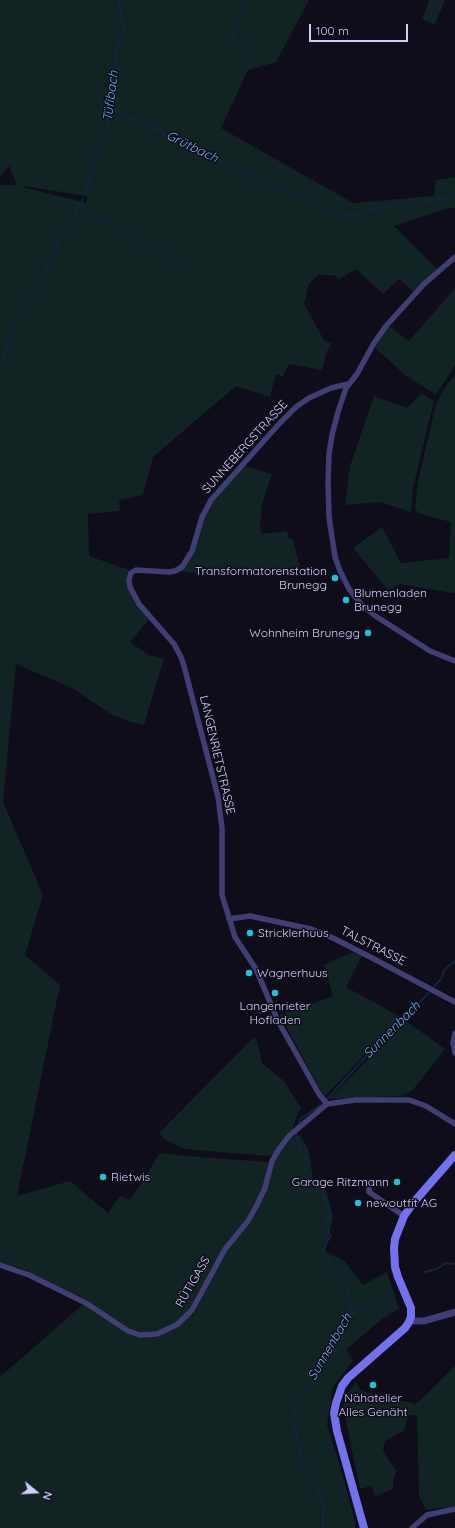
<!DOCTYPE html>
<meta charset="utf-8">
<style>
body{margin:0}
#map{position:relative;width:455px;height:1528px;overflow:hidden;background:#0f0d1a;font-family:Quicksand,sans-serif}
canvas{display:block}
.north{position:absolute;left:16px;top:1472px;width:40px;height:40px;-webkit-text-stroke:3px #0f0d1a;paint-order:stroke;rotate:108deg;font-size:11px;font-weight:700;line-height:16px;text-align:center;color:#d2cdf8}
.north::after{content:'';display:block;margin:auto;width:14px;height:18px;background:#d2cdf8;clip-path:polygon(50% 0,100% 100%,50% 72%,0 100%)}
.scale{position:absolute;left:309px;top:24px;width:99px;height:18px;box-sizing:border-box;border:2px solid #d2cdf8;border-top:0;padding-left:5px;font-size:12px;line-height:14px;white-space:nowrap;color:#d2cdf8;-webkit-text-stroke:3px #0f0d1a;paint-order:stroke}
</style>
<div id="map">
<canvas width="455" height="1528"></canvas>
<div class="north">N</div>
<div class="scale">100 m</div>
</div>
<script>
const ctx = document.querySelector('canvas').getContext('2d');
ctx.lineJoin = 'round';
function fill(path, color) { ctx.fillStyle = color; ctx.fill(path, 'evenodd'); }
const shape = rows => new Path2D(rows.map(r => 'M' + r).join(''));
function trace(path, color, width, dash) { ctx.strokeStyle = color; ctx.lineWidth = width; ctx.lineCap = dash ? 'butt' : 'round'; ctx.setLineDash(dash || []); ctx.stroke(path); }
function write(font, color, halo, rows, align = 'center') {
  ctx.font = font + ' Quicksand,sans-serif'; ctx.lineWidth = 3; ctx.setLineDash([]); ctx.textBaseline = 'middle'; ctx.strokeStyle = halo; ctx.fillStyle = color; for (const [text, x, y, turn = 0] of rows) {
    ctx.save(); ctx.translate(x, y); ctx.rotate((+turn || 0) * Math.PI / 180); ctx.textAlign = isNaN(turn) ? turn : align; if (halo) ctx.strokeText(text, 0, 0); ctx.fillText(text, 0, 0); ctx.restore();
  }
}
const green = shape([
 [0,0,309,0,276,62,248,70,221,128,353,203,434,196,436,180,455,177,455,208,445,209,394,226,437,269,414,292,399,279,383,294,356,269,338,280,335,275,318,275,309,284,304,304,324,340,332,343,327,351,322,370,289,364,283,377,276,374,270,397,236,386,153,457,143,495,119,500,120,511,88,514,89,556,132,571,129,577,130,587,139,604,150,618,130,642,149,655,164,658,144,725,128,721,110,714,74,689,16,664,3,802,43,895,25,955,60,985,17,1196,70,1181,108,1213,120,1196,130,1200,160,1153,185,1156,268,1162,269,1165,259,1199,246,1220,223,1247,188,1311,193,1315,219,1263,231,1243,251,1221,265,1196,275,1159,292,1137,300,1135,309,1151,313,1179,326,1189,333,1218,324,1250,345,1262,363,1285,387,1272,399,1309,382,1319,347,1349,353,1361,333,1387,327,1425,339,1462,355,1521,355,1528,0,1528,0,1377,88,1300,19,1268,0,1263,0,187,2,185,17,185,9,166,0,177],
 [23,186,87,196,86,203,23,187],
 [429,0,445,0,435,24,422,20],
 [455,288,455,365,436,395,405,375,374,347,389,326,409,341],
 [455,374,455,593,452,593,400,584,388,590,353,548,382,527,401,563,449,558,451,522,427,516,418,513,415,508,418,481,436,404,442,392],
 [422,393,434,401,413,488,411,512,380,502,345,505,350,466,374,396,407,408],
 [242,465,272,474,262,504,260,527,262,534,287,531,289,539,293,539,301,573,217,575,175,571,185,564,204,512],
 [353,952,362,956,346,987,401,1017,325,1096,322,1093,280,1015,333,996,324,965],
 [406,1021,445,1049,412,1091,400,1096,329,1099],
 [256,1037,262,1063,284,1081,301,1108,296,1117,293,1130,280,1142,273,1154,268,1156,184,1149,164,1139,159,1133,252,1039],
 [455,1366,455,1506,426,1510,419,1495,417,1415,408,1415,405,1430,385,1441,383,1451,396,1471,393,1481,393,1489,376,1496,371,1486,360,1489,343,1407,347,1394,356,1382,361,1391,416,1404]
]);
const stream = shape([
 [244,0,232,37,253,56],
 [111,108,272,186],
 [278,189,305,199,325,211,332,212,338,215,343,220,347,215,357,215,374,209,408,203],
 [85,192,97,152,106,136,111,108,117,47,125,30,122,22,119,0],
 [413,203,439,199,445,199,455,195],
 [79,207,190,269],
 [4,361,9,334,37,289,59,241,69,227,83,199],
 [327,1099,385,1036,407,1016,422,1000,441,979,444,970,455,961],
 [295,1129,302,1118,322,1104],
 [296,1133,301,1150,308,1159,303,1176,323,1189,323,1199,327,1202,330,1214,326,1222,330,1236,323,1251,347,1290,352,1313,337,1331,330,1351,309,1388,297,1405,293,1418,303,1466,319,1490,323,1507,323,1528],
 [425,1272,436,1269,446,1263,455,1264],
 [352,1313,381,1305,388,1293]
]);
const minor = shape([
 [455,257,424,284,386,326,374,343,357,374,346,388,338,412,332,435,329,454,328,482,329,517,335,557,340,571,349,589,361,604,374,615,430,651,455,661],
 [229,919,250,916,311,929,333,938,374,959,455,1002],
 [455,1033,453,1043,455,1053],
 [327,1104,319,1094,278,1021,256,969,235,937,222,895,222,828,218,797,184,666,181,657,174,644,139,604,130,587,129,580,131,573,136,570,169,572,175,571,182,567,192,551,202,517,211,500,279,424,296,407,309,398,331,388,348,384],
 [369,1182,369,1192,404,1216],
 [0,1265,29,1275,86,1303,128,1331,140,1335,157,1334,178,1324,192,1310,225,1249,248,1221,257,1205,265,1188,272,1161,279,1149,289,1136,327,1104,355,1100,409,1100,426,1106,455,1124],
 [412,1528,427,1515,455,1509]
]);
const tertiary = shape([
 [410,1320,416,1321,424,1321,455,1312]
]);
const secondary = shape([
 [364,1528,337,1431,334,1413,336,1403,342,1386,348,1378,405,1328,409,1322,411,1317,411,1308,398,1277,395,1267,394,1248,395,1239,404,1216,414,1202,455,1155]
]);
const markers = [
 [335,578,4,"#1ec4d3"],
 [346,600,4,"#1ec4d3"],
 [368,633,4,"#1ec4d3"],
 [250,933,4,"#1ec4d3"],
 [249,973,4,"#1ec4d3"],
 [275,993,4,"#1ec4d3"],
 [103,1177,4,"#1ec4d3"],
 [397,1182,4,"#1ec4d3"],
 [358,1203,4,"#1ec4d3"],
 [373,1385,4,"#1ec4d3"]
];
const streetNames = [
 ["SUNNEBERGSTRASSE",245,447,-48],
 ["LANGENRIETSTRASSE",217,755,77],
 ["TALSTRASSE",373,946,27],
 ["RÜTIGASS",193,1282,-60]
];
const poiNames = [
 ["Transformatorenstation",327,571,"right"],
 ["Brunegg",327,585,"right"],
 ["Blumenladen",354,593],
 ["Brunegg",354,607],
 ["Wohnheim Brunegg",360,633,"right"],
 ["Stricklerhuus",258,933],
 ["Wagnerhuus",257,973],
 ["Langenrieter",275,1006,"center"],
 ["Hofladen",275,1020,"center"],
 ["Rietwis",111,1177],
 ["Garage Ritzmann",389,1182,"right"],
 ["newoutfit AG",366,1203],
 ["Nähatelier",373,1398,"center"],
 ["Alles Genäht",373,1412,"center"]
];
const waterNames = [
 ["Tüfibach",111,96,-83],
 ["Grütbach",192,147,26],
 ["Sunnenbach",392,1030,-45],
 ["Sunnenbach",330,1347,-60]
];
fill(green, '#112322');
trace(stream, '#13253d', 2);
trace(minor, '#403e73', 5.5);
trace(tertiary, '#403e73', 7);
trace(secondary, '#7371eb', 8);
for (const [x, y, r, color] of markers) { const dot = new Path2D(); dot.arc(x, y, r, 0, 2 * Math.PI); ctx.fillStyle = color; ctx.fill(dot); trace(dot, '#0f0d1a', 1.5); }
write('12px', '#d2cdf8', '#0f0d1a', streetNames);
write('12px', '#d2cdf8', '#0f0d1a', poiNames, 'left');
write('italic 13px', '#69b0ea', '#0f0d1a', waterNames);
</script>
